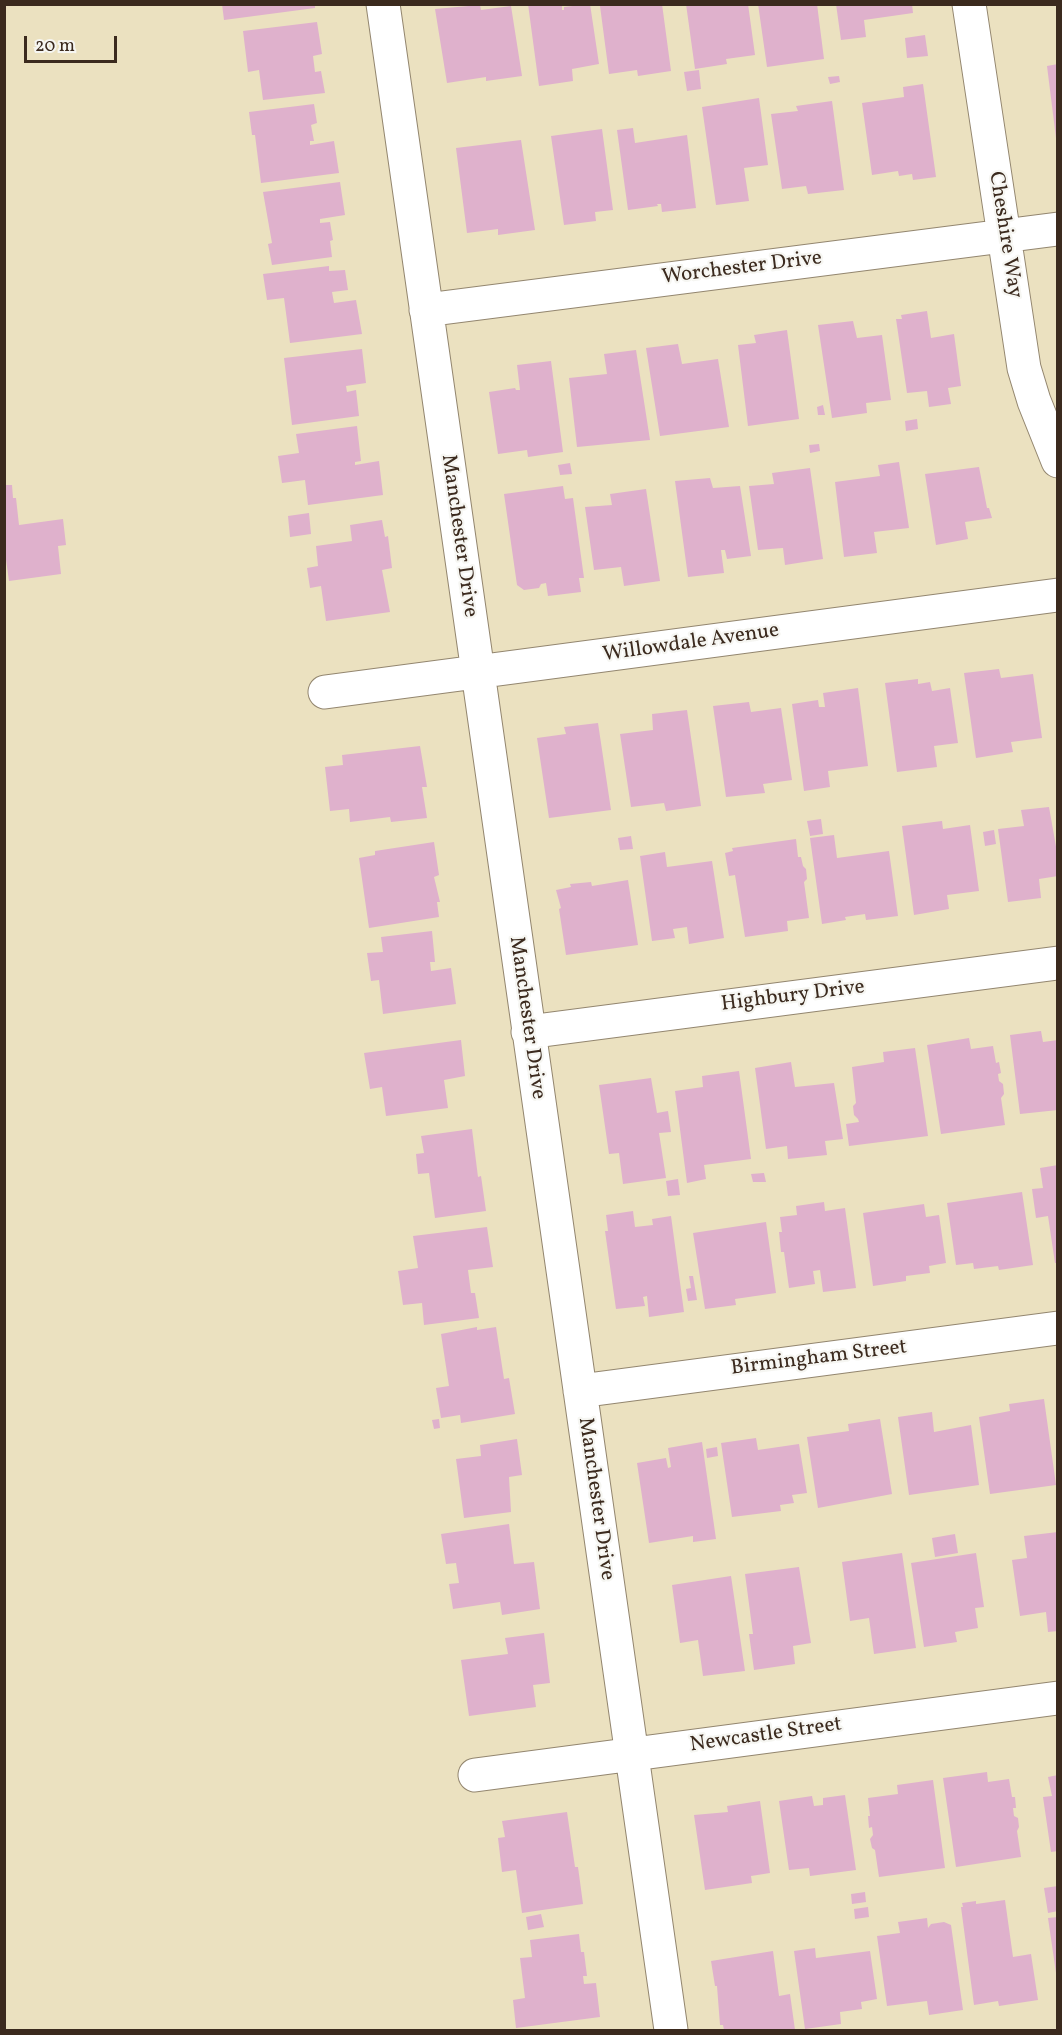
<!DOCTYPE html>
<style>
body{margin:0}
#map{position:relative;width:1062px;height:2035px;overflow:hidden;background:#ebe1c0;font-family:Vollkorn,serif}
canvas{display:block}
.frame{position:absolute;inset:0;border:6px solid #3b2a1e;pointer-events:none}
.scale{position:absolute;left:24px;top:36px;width:93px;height:27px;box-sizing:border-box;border:3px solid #3b2a1e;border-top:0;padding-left:8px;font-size:18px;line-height:21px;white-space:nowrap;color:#3b2a1e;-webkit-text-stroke:4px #f6f6f2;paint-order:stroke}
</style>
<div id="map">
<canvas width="1062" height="2035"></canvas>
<div class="frame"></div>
<div class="scale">20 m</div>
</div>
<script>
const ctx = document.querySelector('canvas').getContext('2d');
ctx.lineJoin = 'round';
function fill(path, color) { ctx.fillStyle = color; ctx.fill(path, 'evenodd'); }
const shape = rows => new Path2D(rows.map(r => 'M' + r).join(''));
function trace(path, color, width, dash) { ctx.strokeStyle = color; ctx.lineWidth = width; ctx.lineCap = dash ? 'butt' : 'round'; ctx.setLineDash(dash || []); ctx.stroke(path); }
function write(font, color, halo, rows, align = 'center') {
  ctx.font = font + ' Vollkorn,serif'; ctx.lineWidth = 4.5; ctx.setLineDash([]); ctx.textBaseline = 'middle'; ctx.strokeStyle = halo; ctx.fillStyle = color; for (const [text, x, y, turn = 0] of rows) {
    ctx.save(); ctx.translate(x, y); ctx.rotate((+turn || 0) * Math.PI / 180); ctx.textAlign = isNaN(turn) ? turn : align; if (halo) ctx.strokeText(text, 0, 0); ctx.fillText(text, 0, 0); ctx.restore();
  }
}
const building = shape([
 [222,4,315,4,315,8,224,20],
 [528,4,562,4,562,10,564,10,564,7,590,4,599,64,572,69,573,81,539,86],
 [609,4,662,4,671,71,638,76,637,70,609,74,600,6],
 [686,4,748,4,755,55,726,59,727,64,695,69],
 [758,4,817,4,824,59,767,67],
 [836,4,912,4,913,13,864,20,866,37,841,40],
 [480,5,481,10,511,6,522,76,486,81,486,77,447,83,435,9],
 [317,22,322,54,313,56,315,72,321,71,325,93,263,100,259,70,248,72,243,31],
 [925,35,928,56,907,58,905,38],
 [1058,64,1058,138,1056,138,1047,66],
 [699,70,701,89,687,91,684,72],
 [839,76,840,82,830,84,828,77],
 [923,84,936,177,913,180,912,174,899,176,898,171,872,175,862,103,904,97,903,87],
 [759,98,768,165,744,168,749,201,716,205,702,107],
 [832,101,844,190,808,194,806,186,782,189,771,114,798,111,796,106],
 [314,104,317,123,311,125,314,141,310,141,310,145,334,141,339,173,261,183,255,135,252,135,249,112],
 [633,128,635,143,687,135,696,208,662,212,661,204,657,204,658,206,628,210,617,130],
 [602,129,613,210,595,212,596,221,564,225,551,136],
 [521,140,535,230,498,235,498,229,467,233,456,148],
 [340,182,345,215,320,219,320,223,330,222,333,240,330,241,332,257,272,265,268,244,272,243,263,192],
 [329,266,329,271,345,270,348,290,332,292,334,303,356,300,362,334,290,343,284,298,267,300,263,274],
 [927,311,931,338,954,334,961,386,948,388,951,404,929,407,927,391,907,393,896,319,902,319,901,315],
 [853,321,857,338,882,335,891,400,866,403,867,413,832,418,818,325],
 [787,330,799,419,748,426,738,345,756,343,754,335],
 [678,344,682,364,718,359,729,427,660,436,646,348],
 [362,349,366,383,346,386,347,392,356,390,359,416,292,425,284,358],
 [636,350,650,440,577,447,569,378,607,374,604,354],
 [551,361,563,452,528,457,527,450,498,454,489,392,515,388,516,390,520,390,517,365],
 [823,405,825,415,818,415,817,407],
 [917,419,918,429,906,431,905,421],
 [357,426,361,461,355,462,355,465,379,461,383,495,308,505,305,480,282,483,278,456,299,453,296,434],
 [819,444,820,451,810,453,809,445],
 [899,462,909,528,874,532,877,553,844,557,835,482,880,476,878,465],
 [570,463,572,474,560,475,558,465],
 [979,467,987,508,989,508,992,518,965,522,968,539,936,545,925,474],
 [810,468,823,559,785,565,783,548,758,550,749,486,774,484,772,473],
 [710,478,713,488,740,486,751,556,727,559,725,550,721,550,724,573,688,577,675,481],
 [4,485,12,485,13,498,16,498,19,525,63,519,66,545,58,546,61,574,9,581,4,545],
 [563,486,565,499,573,498,584,578,579,578,581,592,548,596,546,583,541,584,539,588,524,590,517,585,504,494],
 [646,489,660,581,624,586,621,567,594,570,585,507,612,505,610,494],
 [309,513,311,534,290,537,288,516],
 [382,520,385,537,388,536,392,568,382,570,390,612,326,621,321,586,310,588,307,568,318,566,316,546,352,541,350,525],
 [999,669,1001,678,1033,674,1042,738,1011,742,1013,752,976,758,964,673],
 [918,679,918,684,930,682,932,691,950,688,958,743,934,746,937,767,897,772,885,683],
 [858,688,868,766,828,771,830,787,804,791,792,704,818,700,819,707,825,707,823,693],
 [749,702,751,712,781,708,792,780,763,784,765,793,726,797,713,706],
 [687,710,701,806,666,811,664,803,631,807,620,734,653,730,652,714],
 [598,723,611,810,549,818,537,738,566,734,564,727],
 [420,746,427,787,422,787,427,818,391,822,390,817,350,822,349,809,330,811,325,767,343,765,342,755],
 [1049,807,1058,858,1058,876,1039,879,1041,898,1008,902,998,829,1024,826,1021,810],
 [821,819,823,834,810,836,807,821],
 [942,821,943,829,970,825,979,891,947,895,949,909,914,915,902,826],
 [994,830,996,844,985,846,983,832],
 [834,835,837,858,889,851,898,916,866,920,865,914,845,917,846,920,822,924,810,838],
 [631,836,633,849,620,850,618,838],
 [796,839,798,857,801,857,803,866,806,869,807,879,804,882,809,918,787,921,788,931,745,937,735,875,729,876,725,853,733,851,732,848],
 [434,842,439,875,434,877,440,902,437,902,439,917,369,928,359,858,375,855,375,851],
 [665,852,667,867,712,861,724,938,689,944,687,927,673,929,675,938,652,941,640,856],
 [628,880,638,945,566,955,559,909,561,908,556,890,571,887,570,884,591,882,592,886],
 [432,931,435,962,430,962,431,971,451,968,456,1004,383,1014,379,980,371,981,367,953,383,952,381,937],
 [1041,1031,1043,1042,1058,1040,1058,1110,1020,1114,1010,1035],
 [969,1038,971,1049,993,1046,996,1063,999,1062,1001,1073,998,1074,999,1081,1003,1084,1004,1094,1001,1098,1005,1125,941,1134,927,1045],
 [461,1040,465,1076,444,1080,448,1108,386,1116,382,1087,370,1089,364,1053],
 [915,1048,928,1136,849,1146,846,1124,859,1122,858,1119,854,1115,853,1106,856,1103,852,1067,884,1062,883,1052],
 [791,1062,795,1087,834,1083,843,1139,825,1141,827,1155,788,1159,787,1146,766,1149,755,1068],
 [739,1071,751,1159,704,1165,706,1179,687,1183,675,1091,703,1087,702,1076],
 [651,1078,657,1113,668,1111,671,1132,659,1133,666,1178,623,1184,619,1153,609,1154,599,1085],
 [472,1129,478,1177,481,1176,486,1211,435,1218,429,1173,418,1174,416,1154,424,1153,421,1136],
 [1058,1165,1058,1263,1055,1263,1048,1216,1036,1218,1032,1189,1043,1188,1040,1168],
 [764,1173,766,1182,753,1182,751,1174],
 [678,1179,680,1195,668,1196,666,1181],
 [1022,1192,1033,1265,999,1270,998,1266,974,1269,973,1263,956,1265,947,1203],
 [824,1202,825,1211,845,1208,856,1288,823,1292,820,1270,813,1271,815,1284,789,1288,784,1252,781,1252,779,1232,782,1232,780,1217,797,1215,796,1206],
 [924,1204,926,1217,939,1215,946,1263,929,1266,930,1273,906,1276,906,1281,873,1286,863,1213],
 [633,1211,635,1227,653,1225,652,1219,671,1216,684,1312,649,1317,647,1296,643,1297,645,1306,616,1309,605,1231,608,1231,606,1215],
 [766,1222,776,1293,735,1299,736,1305,705,1309,693,1233],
 [487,1227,493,1267,468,1270,471,1293,475,1293,479,1318,424,1325,422,1303,403,1305,398,1271,418,1268,413,1236],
 [689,1276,693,1276,697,1300,688,1301,686,1289,691,1288],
 [477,1327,477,1330,496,1327,504,1379,509,1378,515,1414,461,1423,460,1415,441,1418,436,1388,449,1386,441,1334],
 [1044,1399,1056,1485,990,1494,979,1417,1010,1411,1009,1404],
 [932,1412,934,1432,971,1425,979,1485,909,1495,898,1417],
 [439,1419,440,1428,434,1429,432,1420],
 [880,1419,892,1494,818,1508,807,1437,849,1431,848,1424],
 [756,1438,758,1450,799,1444,807,1493,792,1495,794,1503,780,1505,781,1511,732,1517,721,1443],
 [517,1439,522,1475,509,1477,511,1512,464,1518,456,1459,481,1456,480,1445],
 [702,1442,716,1539,693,1542,693,1536,649,1543,637,1463,666,1458,668,1468,671,1467,668,1448],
 [717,1447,718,1456,707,1458,706,1449],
 [509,1524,514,1564,534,1562,540,1609,502,1615,500,1602,453,1609,449,1584,459,1583,456,1563,446,1564,441,1534],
 [1058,1532,1058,1631,1048,1632,1046,1612,1020,1616,1012,1560,1027,1558,1024,1536],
 [955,1534,958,1553,935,1557,932,1538],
 [902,1553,916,1648,874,1654,869,1618,850,1621,842,1562],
 [976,1553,984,1607,975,1608,978,1628,955,1632,957,1642,924,1647,911,1563],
 [799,1567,811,1643,793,1646,795,1664,754,1670,749,1634,753,1634,745,1574],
 [731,1576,745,1671,703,1676,698,1640,680,1643,672,1585],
 [544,1633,550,1683,533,1685,536,1707,469,1716,461,1660,508,1654,505,1638],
 [987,1772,988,1782,1009,1779,1012,1797,1015,1797,1016,1808,1013,1808,1014,1816,1018,1818,1019,1827,1017,1831,1021,1857,956,1867,943,1778],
 [1058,1775,1058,1851,1051,1852,1043,1797,1052,1796,1048,1777],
 [933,1780,945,1868,879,1877,875,1850,872,1848,870,1839,873,1835,872,1827,869,1828,868,1816,870,1816,868,1798,898,1794,897,1785],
 [845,1795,856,1870,810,1876,809,1868,789,1870,779,1801,812,1796,814,1806,823,1805,823,1798],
 [760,1801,770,1873,751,1876,752,1883,705,1890,694,1815,728,1812,727,1806],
 [567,1812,575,1867,578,1867,583,1904,522,1913,516,1870,502,1872,498,1838,505,1837,502,1821],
 [1058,1886,1058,1911,1048,1913,1044,1888],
 [865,1892,866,1902,852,1904,851,1894],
 [1005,1900,1013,1957,1031,1954,1038,2000,999,2006,998,2001,974,2005,961,1907,963,1907,962,1903,976,1901,976,1904],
 [868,1907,869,1917,855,1919,854,1909],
 [541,1914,544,1927,528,1930,526,1917],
 [1058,1917,1058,1973,1056,1973,1048,1918],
 [927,1918,928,1928,931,1924,944,1922,951,1925,963,2010,929,2015,927,2001,887,2006,877,1936,900,1933,898,1922],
 [579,1934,581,1952,584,1952,587,1976,583,1976,584,1984,596,1983,600,2017,516,2028,513,2000,525,1998,520,1958,532,1957,530,1940],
 [815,1948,816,1958,870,1951,877,1999,861,2002,862,2009,840,2012,841,2024,805,2029,794,1951],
 [773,1951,779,1996,790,1994,795,2030,724,2030,723,2025,720,2025,717,1986,715,1986,711,1961]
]);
const street = shape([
 [383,4,671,2030],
 [969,4,1024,368,1034,401,1058,461],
 [426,310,1058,229],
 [325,692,1058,595],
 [528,1032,1058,963],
 [580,1391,1058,1328],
 [475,1775,1058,1698]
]);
const streetNames = [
 ["Cheshire Way",1004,235,81],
 ["Worchester Drive",742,269,-7],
 ["Manchester Drive",458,536,82],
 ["Willowdale Avenue",691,644,-8],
 ["Highbury Drive",793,997,-7],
 ["Manchester Drive",526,1018,82],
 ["Birmingham Street",819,1359,-7],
 ["Manchester Drive",595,1499,82],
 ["Newcastle Street",766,1736,-8]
];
fill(building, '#dfb1cc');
trace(street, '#93866f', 35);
trace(street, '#fff', 33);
write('21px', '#3b2a1e', '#f6f6f2', streetNames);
</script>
